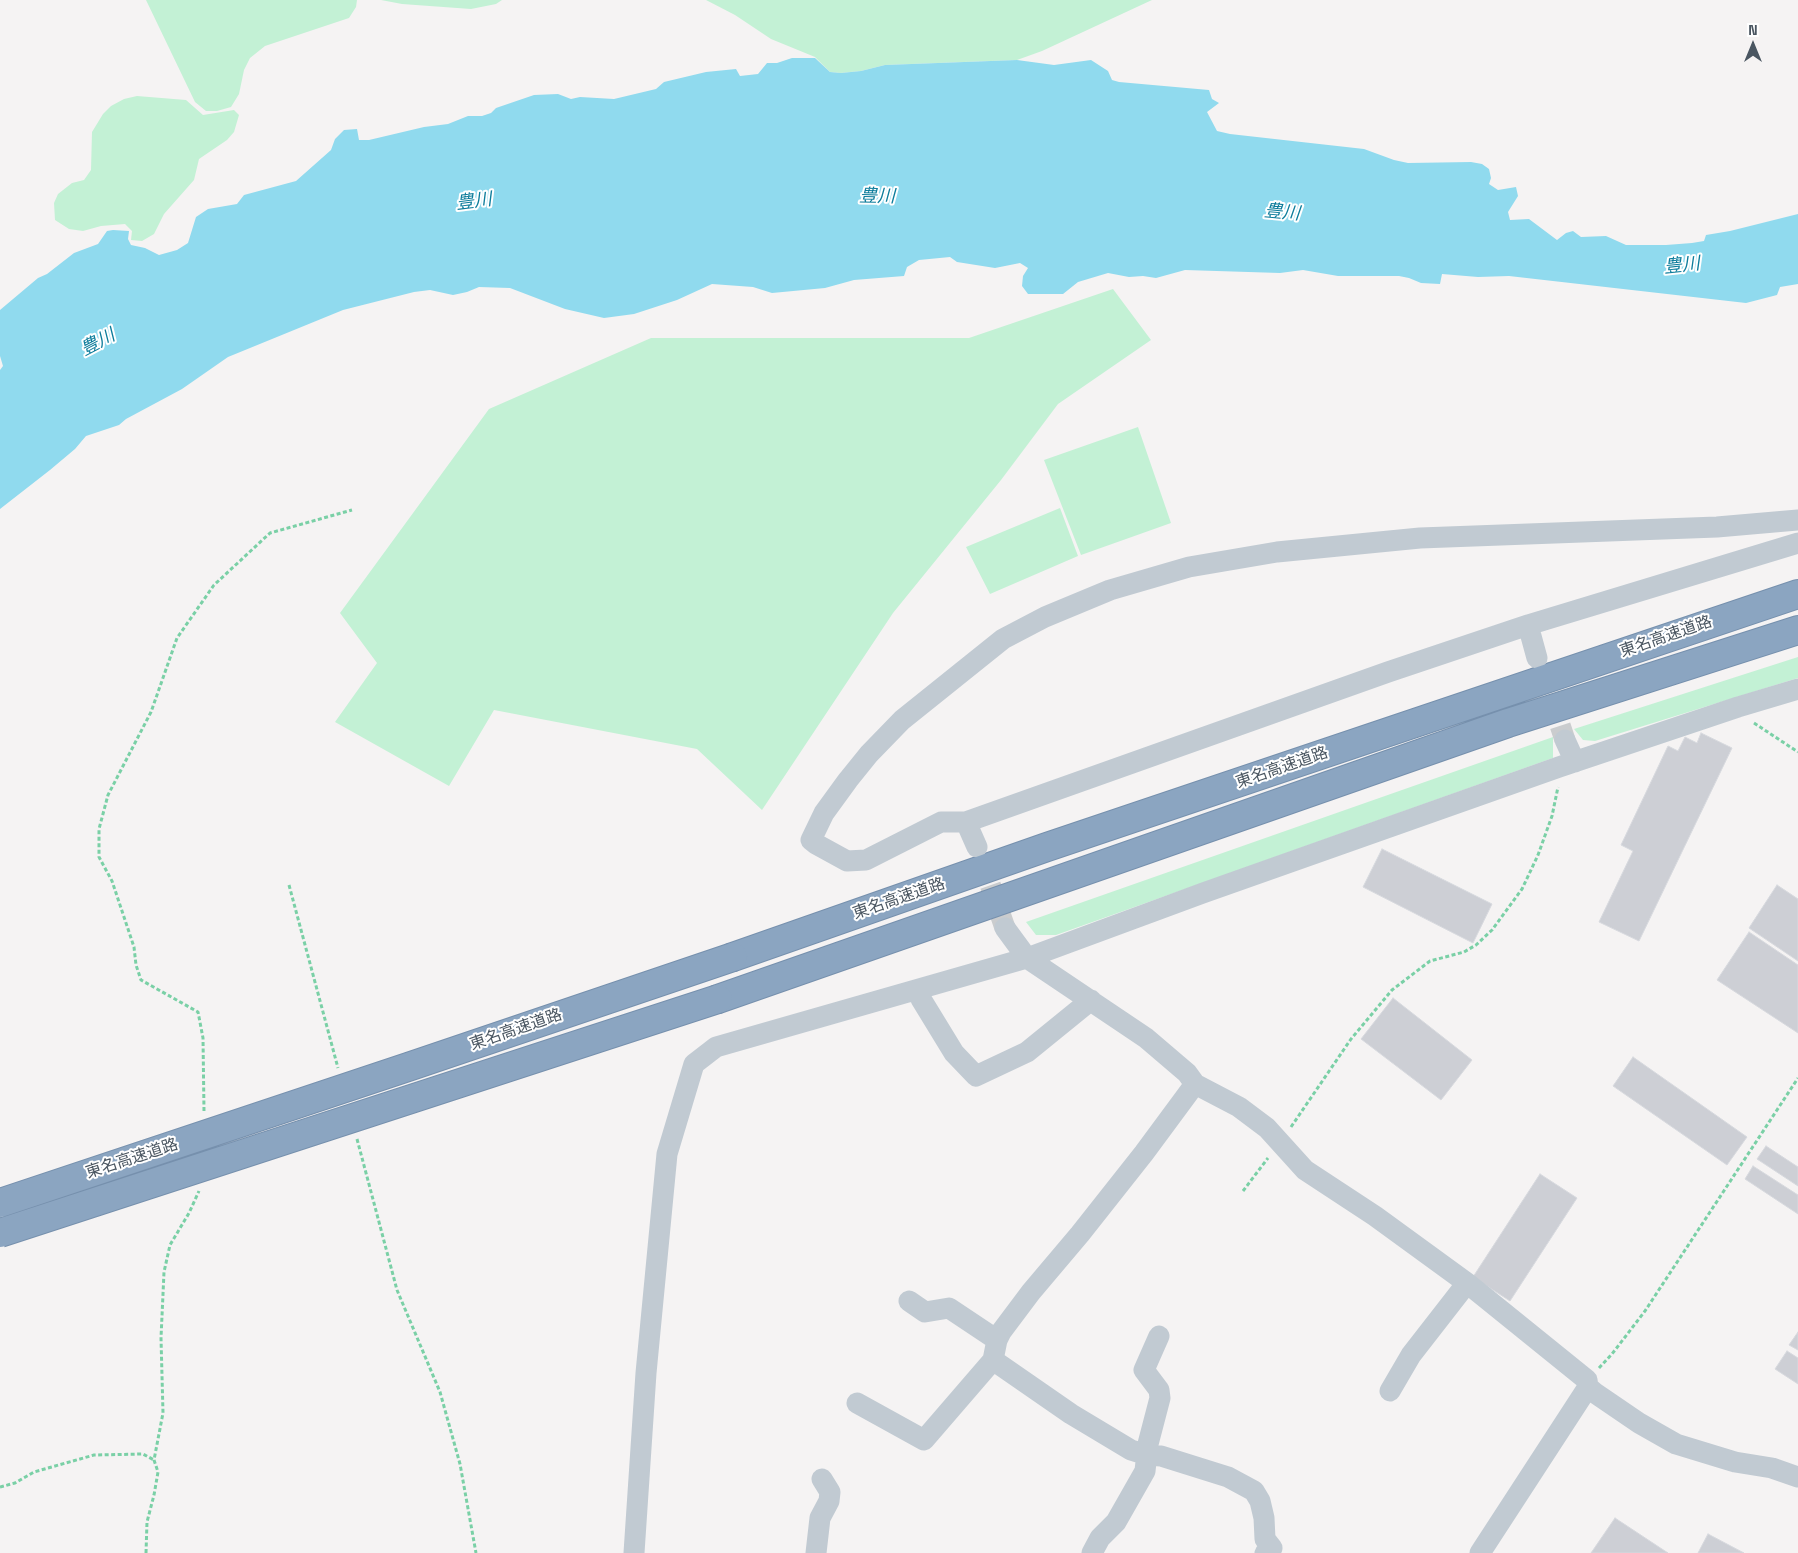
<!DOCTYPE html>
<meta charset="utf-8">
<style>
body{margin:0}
#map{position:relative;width:1798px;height:1553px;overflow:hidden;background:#f5f3f3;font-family:"Space Grotesk",sans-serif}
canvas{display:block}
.north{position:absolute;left:1728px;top:20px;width:50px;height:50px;-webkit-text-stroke:4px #fff;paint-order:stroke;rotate:0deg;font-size:14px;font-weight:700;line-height:20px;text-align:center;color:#4a5661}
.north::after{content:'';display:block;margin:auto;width:18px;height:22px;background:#4a5661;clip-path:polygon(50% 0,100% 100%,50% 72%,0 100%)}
</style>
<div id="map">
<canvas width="1798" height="1553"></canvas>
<div class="north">N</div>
</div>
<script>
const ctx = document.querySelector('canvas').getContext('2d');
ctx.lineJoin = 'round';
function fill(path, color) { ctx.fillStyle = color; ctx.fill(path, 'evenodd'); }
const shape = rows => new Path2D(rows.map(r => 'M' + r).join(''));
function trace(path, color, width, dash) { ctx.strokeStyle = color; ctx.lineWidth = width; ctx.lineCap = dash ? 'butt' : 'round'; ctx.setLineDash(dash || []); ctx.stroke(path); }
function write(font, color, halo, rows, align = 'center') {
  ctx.font = font + ' "Space Grotesk","Noto Sans JP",sans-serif'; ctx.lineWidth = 4; ctx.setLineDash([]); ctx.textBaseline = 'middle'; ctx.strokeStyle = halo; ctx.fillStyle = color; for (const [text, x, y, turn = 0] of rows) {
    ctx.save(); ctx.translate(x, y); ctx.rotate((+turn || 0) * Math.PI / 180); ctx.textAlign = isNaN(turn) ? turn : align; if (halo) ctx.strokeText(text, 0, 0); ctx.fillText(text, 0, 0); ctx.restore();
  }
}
const green = shape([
 [146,0,357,0,356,7,349,18,265,46,250,58,244,70,239,94,231,107,217,111,206,111,195,102],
 [381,0,502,0,496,4,471,9,402,4],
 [706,0,1152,0,1042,51,1017,60,885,65,861,71,841,73,830,72,815,57,771,39,735,15],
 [137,96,186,100,203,115,234,110,239,115,234,132,227,140,199,159,194,180,164,214,154,234,142,241,131,240,132,231,125,224,101,226,83,231,69,229,55,220,54,203,58,194,72,183,84,180,91,170,92,132,103,114,111,106,124,99],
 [1113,289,1151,340,1058,404,1001,480,893,613,762,810,697,749,494,710,449,786,335,722,377,663,340,613,489,409,651,338,969,338],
 [1138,427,1171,523,1081,555,1044,460],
 [1060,508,1078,556,990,594,966,547],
 [1798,657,1798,678,1595,741,1583,740,1574,729],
 [1553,737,1553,758,1056,935,1036,935,1026,922]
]);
const water = shape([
 [792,58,815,58,830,72,841,73,861,71,885,65,1017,60,1054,65,1091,60,1108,71,1112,80,1119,82,1209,90,1212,99,1219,103,1207,112,1217,131,1230,134,1364,149,1394,160,1408,163,1471,162,1482,164,1489,169,1491,178,1489,184,1498,190,1516,187,1518,196,1508,212,1510,220,1529,219,1557,240,1566,233,1573,231,1581,237,1606,236,1626,245,1666,245,1692,243,1704,241,1706,235,1730,231,1798,214,1798,284,1780,287,1777,295,1746,303,1509,276,1478,277,1442,274,1440,284,1421,283,1409,278,1399,276,1338,276,1303,270,1280,273,1185,270,1156,278,1143,276,1129,277,1108,273,1078,282,1063,294,1028,294,1022,286,1023,276,1028,268,1020,263,995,268,957,262,950,257,919,260,907,267,904,276,854,280,825,288,772,293,753,287,712,284,677,300,634,314,604,318,565,309,510,288,479,287,467,292,453,295,430,290,414,292,343,310,228,357,182,389,126,419,119,425,86,436,75,449,50,470,0,509,0,370,3,366,0,356,0,310,38,278,47,274,74,253,98,244,107,231,113,230,129,231,128,239,131,245,145,248,159,255,177,250,188,243,196,217,208,209,237,204,244,195,296,181,331,150,335,139,344,130,357,129,359,140,369,140,424,127,448,124,468,116,482,116,491,113,496,108,534,95,558,94,571,99,580,97,614,99,656,89,664,82,706,72,736,69,740,76,758,74,767,63,777,63]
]);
const building = shape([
 [1701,733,1732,748,1639,941,1599,922,1633,851,1621,845,1668,746,1678,751,1685,737,1697,743,1701,733],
 [1382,849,1492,904,1473,943,1363,887,1382,849],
 [1777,885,1798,899,1798,961,1749,928,1777,885],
 [1749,932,1798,965,1798,1033,1717,980,1749,932],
 [1393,998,1472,1060,1441,1100,1361,1039,1393,998],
 [1633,1057,1747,1137,1727,1165,1613,1086,1633,1057],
 [1766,1146,1798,1167,1798,1186,1757,1159,1766,1146],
 [1753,1166,1798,1195,1798,1214,1745,1179,1753,1166],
 [1540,1174,1577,1198,1510,1301,1473,1277,1540,1174],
 [1798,1332,1798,1350,1789,1345,1798,1332],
 [1787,1351,1798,1358,1798,1384,1775,1369,1787,1351],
 [1615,1518,1668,1553,1591,1553,1615,1518],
 [1708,1534,1744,1553,1698,1553,1708,1534]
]);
const minorTunnel = shape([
 [1540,665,1565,740],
 [980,855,1005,928]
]);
const path = shape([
 [1754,723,1798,752],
 [289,885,338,1068],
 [204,1111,203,1038,198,1012,141,980,136,965,134,947,112,881,99,857,99,829,108,795,151,712,177,638,214,585,270,533,352,510],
 [1291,1127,1351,1039,1392,990,1430,961,1464,952,1476,945,1492,930,1522,889,1538,855,1552,816,1558,787],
 [357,1139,397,1290,440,1392,460,1464,476,1553],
 [1243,1191,1268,1158],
 [1599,1368,1612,1354,1645,1311,1798,1078],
 [0,1487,15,1483,34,1472,94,1455,143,1454,154,1460],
 [146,1553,147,1522,154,1495,158,1472,154,1460,163,1413,161,1338,164,1272,170,1245,189,1213,199,1191]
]);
const minor = shape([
 [1798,520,1717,527,1420,538,1277,552,1189,567,1110,590,1045,617,1003,639,902,720,869,754,848,780,824,813,811,840,816,844,847,861,866,860,941,822,966,822,1388,672,1528,625,1798,543],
 [1528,625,1537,658],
 [1565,740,1575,762],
 [966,822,977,847],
 [1005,928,1027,958,1146,1038,1187,1073,1195,1084,1239,1107,1267,1128,1305,1170,1375,1216,1467,1283,1587,1380,1588,1387,1595,1393,1639,1423,1676,1444,1735,1462,1772,1468,1798,1477],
 [919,989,921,999,954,1053,976,1076,1027,1052,1091,1000],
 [909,1301,925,1312,949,1308,997,1340],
 [993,1360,1071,1414,1131,1450,1147,1455,1161,1456,1228,1477,1254,1491,1260,1501,1264,1518,1265,1539,1272,1548,1265,1553],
 [1390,1391,1411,1355,1467,1283],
 [857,1403,924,1440,993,1360,997,1340,1001,1332,1031,1292,1080,1234,1144,1153,1195,1084],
 [634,1553,646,1373,667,1154,694,1064,716,1047,1027,958,1203,893,1559,767,1738,707,1798,689],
 [816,1553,820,1518,829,1501,830,1492,822,1479],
 [1092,1553,1100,1538,1116,1522,1145,1471,1148,1444,1160,1398,1159,1390,1144,1370,1159,1336],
 [1480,1553,1588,1387]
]);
const highway = shape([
 [733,957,1047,847,1798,594],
 [718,999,1508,723,1798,630]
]);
const highwayBridge = shape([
 [0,1203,408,1067,733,957],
 [0,1233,718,999]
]);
const streetNames = [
 ["東名高速道路",1666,637,-19],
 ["東名高速道路",1282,768,-19],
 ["東名高速道路",899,899,-19],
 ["東名高速道路",516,1030,-19],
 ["東名高速道路",132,1159,-18]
];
const waterNames = [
 ["豊川",877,197,1],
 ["豊川",474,202,-7],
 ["豊川",1282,213,5],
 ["豊川",1682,266,-6],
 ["豊川",98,343,-28]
];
fill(green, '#c3f1d5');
fill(water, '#90daee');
fill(building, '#cdcfd5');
trace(building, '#d7d9de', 1);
trace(minorTunnel, '#caccce', 21, [21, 11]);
trace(highway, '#7690ad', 30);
trace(path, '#7ad0a6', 3, [4, 2.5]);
trace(minor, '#c1cad2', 21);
trace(highway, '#8ba5c1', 28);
trace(highwayBridge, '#7690ad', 30, []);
trace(highwayBridge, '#8ba5c1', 28);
write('16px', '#4a5661', '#fff', streetNames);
write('italic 18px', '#0c7c9b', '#fff', waterNames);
</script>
